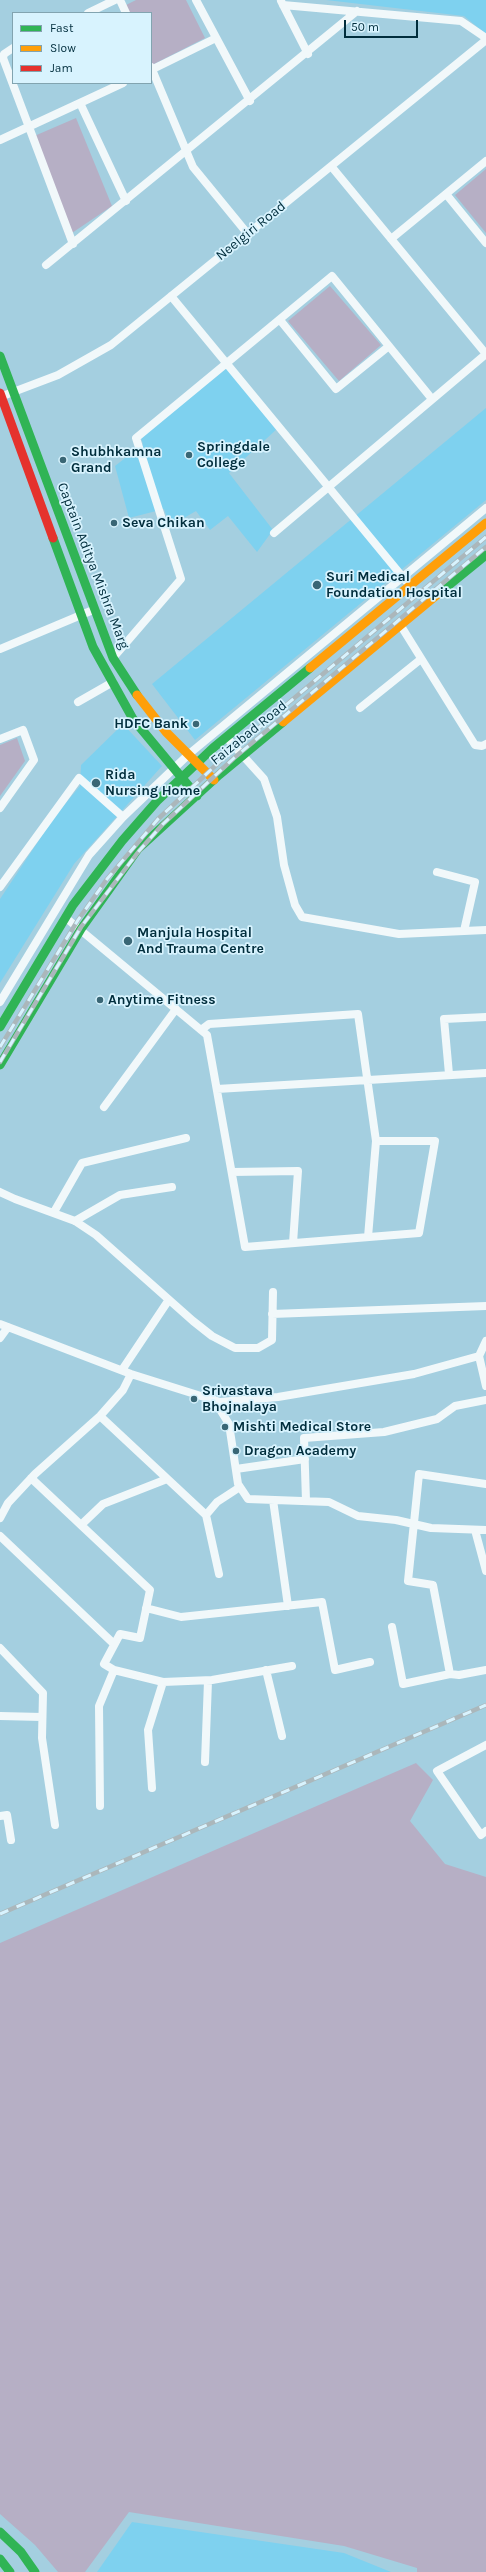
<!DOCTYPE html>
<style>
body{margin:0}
#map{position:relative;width:486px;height:2572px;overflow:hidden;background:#a4cfe0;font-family:Karla,sans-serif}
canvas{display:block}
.legend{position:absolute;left:12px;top:12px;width:140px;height:72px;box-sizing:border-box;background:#d8f3fe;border:1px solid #82a4b0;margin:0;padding:5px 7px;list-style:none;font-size:12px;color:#002d3c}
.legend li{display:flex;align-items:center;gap:8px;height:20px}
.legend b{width:20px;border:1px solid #82a4b0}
.scale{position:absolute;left:344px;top:20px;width:74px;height:18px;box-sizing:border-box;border:2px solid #002d3c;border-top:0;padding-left:5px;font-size:12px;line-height:14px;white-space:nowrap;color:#002d3c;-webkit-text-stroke:3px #d8f3fe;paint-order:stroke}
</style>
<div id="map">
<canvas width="486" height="2572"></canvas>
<ul class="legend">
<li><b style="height:5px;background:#30b455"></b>Fast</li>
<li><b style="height:5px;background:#ff9f0a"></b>Slow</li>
<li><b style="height:5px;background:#e5322d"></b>Jam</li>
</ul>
<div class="scale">50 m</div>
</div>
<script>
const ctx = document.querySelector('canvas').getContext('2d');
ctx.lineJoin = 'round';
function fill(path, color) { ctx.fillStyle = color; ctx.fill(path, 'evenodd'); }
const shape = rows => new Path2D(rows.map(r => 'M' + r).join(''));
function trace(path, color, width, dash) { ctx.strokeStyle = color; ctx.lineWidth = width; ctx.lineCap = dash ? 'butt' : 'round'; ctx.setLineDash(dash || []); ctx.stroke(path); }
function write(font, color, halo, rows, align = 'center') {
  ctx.font = font + ' Karla,sans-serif'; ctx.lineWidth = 3.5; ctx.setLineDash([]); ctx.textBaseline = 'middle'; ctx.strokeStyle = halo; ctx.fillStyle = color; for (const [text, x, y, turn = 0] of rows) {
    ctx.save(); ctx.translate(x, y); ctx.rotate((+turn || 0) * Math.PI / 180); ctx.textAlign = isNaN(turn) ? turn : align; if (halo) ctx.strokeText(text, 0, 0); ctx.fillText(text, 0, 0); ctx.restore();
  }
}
const built = shape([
 [326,0,486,0,486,34,464,16],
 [227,368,278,428,229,473,273,530,257,552,228,516,210,530,196,511,170,526,164,509,129,518,115,466,143,444,141,438],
 [486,408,486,500,195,740,152,684],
 [123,724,162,766,74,864,0,983,0,899,55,816,80,786,81,765],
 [132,2522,344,2553,391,2572,97,2572]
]);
const green = shape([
 [136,0,186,0,205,38,152,65,151,13,125,13,122,7],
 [76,118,112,206,66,237,32,137],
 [486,169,486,233,455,195],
 [330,286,381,345,339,381,288,321],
 [17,738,25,761,0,796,0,745],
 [416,1763,433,1780,410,1821,445,1864,486,1877,486,2572,417,2572,417,2568,344,2546,129,2512,85,2572,58,2572,35,2545,0,2514,0,1943]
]);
const street = shape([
 [120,0,126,13],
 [196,0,250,101],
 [281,1,308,54],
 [283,5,461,21,486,38],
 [88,13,115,0],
 [13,48,4,54,3,58,73,244],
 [151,67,193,167,247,233],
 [151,70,216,38],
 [80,103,126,201],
 [0,140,123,83],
 [331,166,486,354],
 [446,194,486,243],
 [391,239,486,161],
 [46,265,357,11],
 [171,296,406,581],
 [280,320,336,389,389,346],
 [0,397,58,375,111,345,486,40],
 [274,533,486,354],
 [401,626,475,745,482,746,486,744],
 [0,649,93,610],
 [113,658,181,579,136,438,332,276,432,399],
 [78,702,113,682],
 [360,708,421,659],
 [227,738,264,779,277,817,284,865,295,905,302,917,399,934,486,930],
 [0,739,23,730,34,760,0,808],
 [437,872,475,882,464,931],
 [0,887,79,778,123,817],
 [66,918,207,1035,245,1247,419,1233,435,1141,376,1141],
 [0,1002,89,855,123,817,189,754,486,508],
 [201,1030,209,1024,358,1014,376,1141,368,1237],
 [449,1074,444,1019,486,1017],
 [217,1089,486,1073],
 [104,1107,176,1009],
 [232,1172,298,1171,293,1243],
 [0,1192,15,1199,75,1221,96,1235,193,1321,212,1336,235,1348,258,1348,272,1340,273,1292],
 [54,1212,82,1163,186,1138],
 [75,1221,120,1195,172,1187],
 [272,1314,486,1306],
 [0,1324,131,1374,220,1402,278,1397,414,1374,479,1356,486,1386],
 [0,1338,8,1327],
 [479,1356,486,1341],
 [122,1370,168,1301],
 [214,1400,229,1424,238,1484,248,1499,329,1502,358,1516,396,1520,431,1528,486,1530],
 [100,1416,206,1515],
 [236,1469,305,1459],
 [31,1478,150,1590,140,1638,120,1634,104,1664,114,1670,163,1682,212,1680,292,1666],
 [273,1500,288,1606],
 [306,1501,304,1438,384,1432,437,1419,455,1406,486,1400],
 [0,1518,8,1503,35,1474,100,1416,123,1390,131,1374],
 [81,1525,103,1504,167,1479],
 [475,1530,486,1571],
 [0,1536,114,1644],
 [219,1574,206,1515,217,1502,240,1487],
 [146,1608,181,1617,322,1602,335,1670,370,1662],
 [392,1627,403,1684,450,1674,459,1675,486,1670],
 [0,1648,43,1693,42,1738,55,1825],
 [266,1670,282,1736],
 [450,1674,433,1585,408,1581,419,1474,486,1484],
 [0,1716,42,1717],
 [486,1745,437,1771,481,1835,486,1831],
 [205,1762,208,1681],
 [152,1788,148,1730,163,1682],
 [100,1806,99,1706,114,1670],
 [0,1816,7,1815,11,1840]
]);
const fast = shape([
 [0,356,113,658,137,695],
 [53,538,93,647,133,719,197,796],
 [438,594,486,555],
 [0,1027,73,905,122,841,157,801,213,748,310,668],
 [0,1065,81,929,138,849,219,775,283,722],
 [0,2532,21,2552,35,2572],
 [0,2559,10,2572]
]);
const slow = shape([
 [310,668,486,523],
 [137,695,166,732,214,780],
 [283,722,438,594]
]);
const jam = shape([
 [0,393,53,538]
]);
const rail = shape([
 [0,1047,78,920,107,879,158,819,230,752,486,537],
 [0,1062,81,927,139,851,163,824,234,758,486,547],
 [0,1914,486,1705]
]);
const markers = [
 [189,455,4,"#396675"],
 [63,460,4,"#396675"],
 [114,523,4,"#396675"],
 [317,585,5,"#396675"],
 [196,724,4,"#396675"],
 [96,783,5,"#396675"],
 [128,941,5,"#396675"],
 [100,1000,4,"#396675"],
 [194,1399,4,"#396675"],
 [225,1427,4,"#396675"],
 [236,1451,4,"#396675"]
];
const streetNames = [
 ["Neelgiri Road",251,231,-39],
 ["Captain Aditya Mishra Marg",93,566,69],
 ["Faizabad Road",249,733,-39]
];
const poiNames = [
 ["Springdale",197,447],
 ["College",197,463],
 ["Shubhkamna",71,452],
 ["Grand",71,468],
 ["Seva Chikan",122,523],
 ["Suri Medical",326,577],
 ["Foundation Hospital",326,593],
 ["HDFC Bank",188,724,"right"],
 ["Rida",105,775],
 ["Nursing Home",105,791],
 ["Manjula Hospital",137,933],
 ["And Trauma Centre",137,949],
 ["Anytime Fitness",108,1000],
 ["Srivastava",202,1391],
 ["Bhojnalaya",202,1407],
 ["Mishti Medical Store",233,1427],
 ["Dragon Academy",244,1451]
];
fill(built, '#7ed1ef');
fill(green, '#b6afc5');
trace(street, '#f1f8fa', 8);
trace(fast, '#30b455', 9);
trace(slow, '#ff9f0a', 9);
trace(jam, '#e5322d', 9);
trace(rail, '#abb7bb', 4.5);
trace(rail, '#d8f3fe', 3, [9]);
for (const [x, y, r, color] of markers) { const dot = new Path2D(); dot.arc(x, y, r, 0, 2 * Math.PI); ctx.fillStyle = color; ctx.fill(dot); trace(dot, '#d8f3fe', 1.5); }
write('14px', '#002d3c', '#d8f3fe', streetNames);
write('bold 14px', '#002d3c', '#d8f3fe', poiNames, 'left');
</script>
